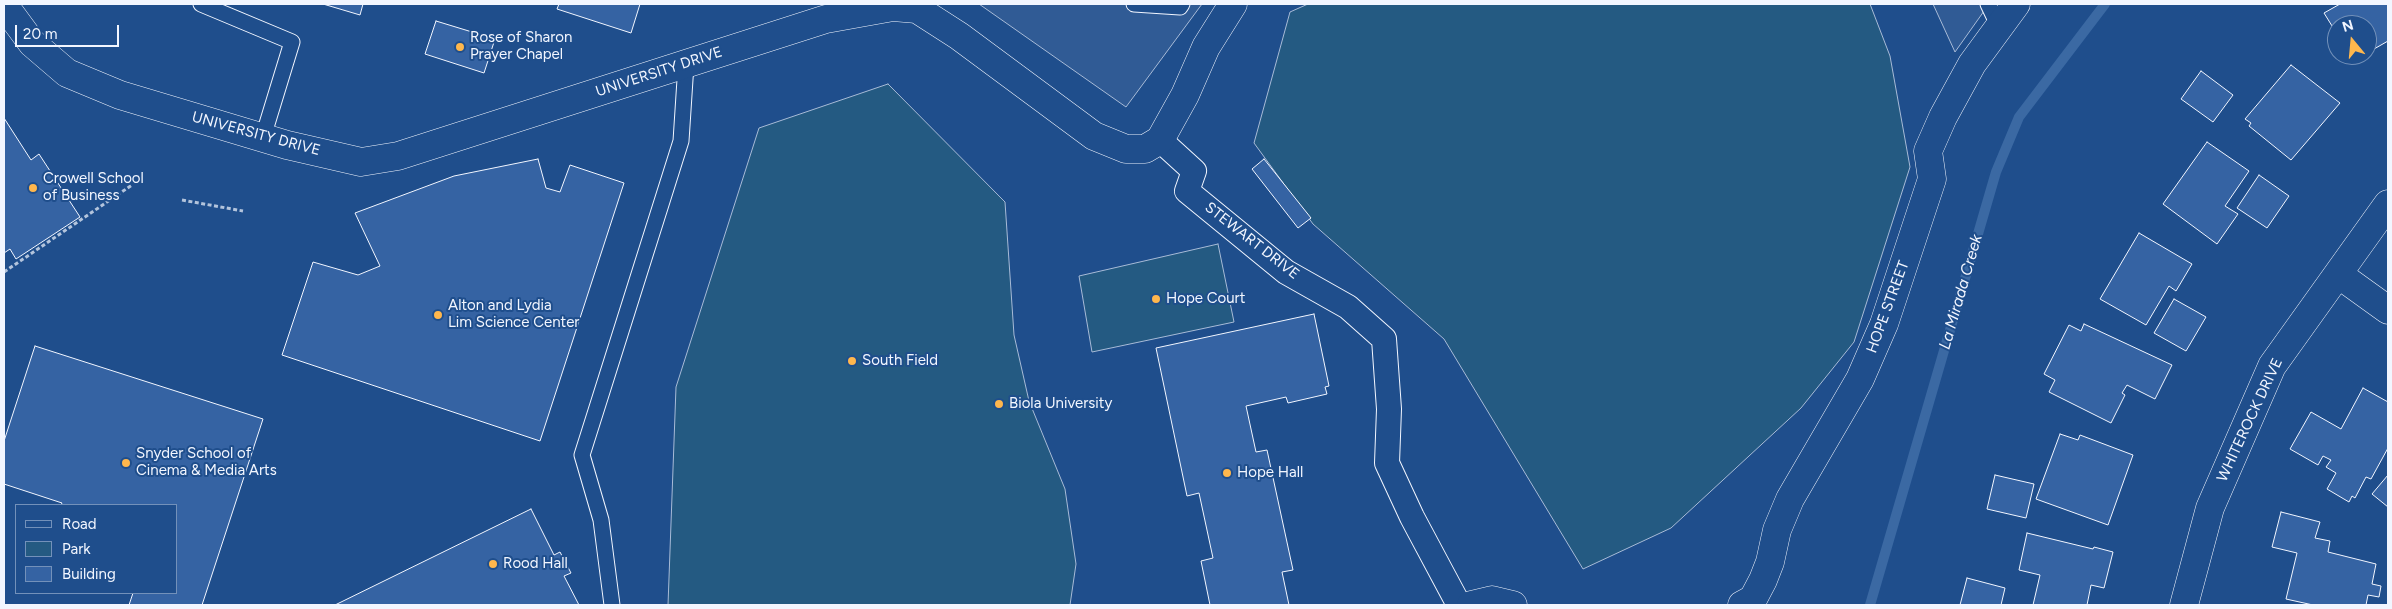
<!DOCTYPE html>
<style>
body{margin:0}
#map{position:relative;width:2392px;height:609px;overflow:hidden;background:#1f4e8c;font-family:Figtree,sans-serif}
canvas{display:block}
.frame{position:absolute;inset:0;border:5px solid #f2f6ff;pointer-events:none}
.legend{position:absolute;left:15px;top:504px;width:162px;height:90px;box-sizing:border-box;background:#1f4e8c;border:1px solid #7391ba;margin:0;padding:6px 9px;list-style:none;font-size:15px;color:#f2f6ff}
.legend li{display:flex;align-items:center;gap:10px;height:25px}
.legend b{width:25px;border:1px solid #7391ba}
.north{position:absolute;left:2327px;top:15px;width:50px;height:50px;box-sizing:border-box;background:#1f4e8c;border:1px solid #7391ba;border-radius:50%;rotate:343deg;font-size:14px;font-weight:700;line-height:20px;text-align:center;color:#f2f6ff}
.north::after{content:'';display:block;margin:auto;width:18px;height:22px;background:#ffb74d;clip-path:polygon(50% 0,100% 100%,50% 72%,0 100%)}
.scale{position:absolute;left:15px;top:25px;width:104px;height:22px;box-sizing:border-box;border:2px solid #f2f6ff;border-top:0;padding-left:6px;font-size:15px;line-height:18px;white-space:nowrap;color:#f2f6ff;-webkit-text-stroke:4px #1f4e8c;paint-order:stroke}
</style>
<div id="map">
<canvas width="2392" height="609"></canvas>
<div class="frame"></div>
<ul class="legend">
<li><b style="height:6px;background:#1f4e8c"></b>Road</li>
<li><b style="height:14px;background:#245a82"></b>Park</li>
<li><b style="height:14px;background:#3563a3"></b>Building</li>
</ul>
<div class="north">N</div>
<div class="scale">20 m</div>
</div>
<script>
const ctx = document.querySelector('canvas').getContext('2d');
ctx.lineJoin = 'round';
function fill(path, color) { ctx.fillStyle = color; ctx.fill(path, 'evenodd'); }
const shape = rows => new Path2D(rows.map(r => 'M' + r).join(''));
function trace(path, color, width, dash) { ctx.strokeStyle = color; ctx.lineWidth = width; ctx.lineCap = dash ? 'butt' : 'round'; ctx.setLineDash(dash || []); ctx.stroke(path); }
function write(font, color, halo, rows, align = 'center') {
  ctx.font = font + ' Figtree,sans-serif'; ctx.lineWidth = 4; ctx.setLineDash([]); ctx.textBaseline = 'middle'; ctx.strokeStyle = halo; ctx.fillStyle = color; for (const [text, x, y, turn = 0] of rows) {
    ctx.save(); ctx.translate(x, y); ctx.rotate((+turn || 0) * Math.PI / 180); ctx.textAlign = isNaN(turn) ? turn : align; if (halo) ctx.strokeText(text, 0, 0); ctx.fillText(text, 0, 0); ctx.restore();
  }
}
const green = shape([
 [1308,4,1870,4,1890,56,1910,167,1854,342,1801,408,1671,528,1583,569,1444,339,1313,224,1254,143,1290,12,1308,4],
 [888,84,1005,202,1014,335,1029,401,1065,489,1076,564,1070,605,668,605,676,387,759,128,888,84],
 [1218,244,1234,322,1092,352,1079,276,1218,244]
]);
const parking = shape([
 [979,4,1202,4,1126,107,979,4],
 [1933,4,1989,4,1955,52,1933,4]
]);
const stream = shape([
 [1870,605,1996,172,2019,117,2105,4]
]);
const building = shape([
 [323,4,363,4,360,15,323,4],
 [559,4,640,4,631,33,557,9,559,4],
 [2340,4,2388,4,2388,41,2367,53,2367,25,2337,25,2337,34,2324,13,2340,4],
 [436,21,495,39,484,73,425,54,436,21],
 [2291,65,2340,103,2291,160,2249,126,2251,123,2245,119,2291,65],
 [2201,71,2233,95,2213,122,2181,99,2201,71],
 [4,118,31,160,39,154,80,217,16,259,10,249,4,253,4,118],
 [2207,142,2249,171,2225,206,2238,214,2217,244,2163,204,2207,142],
 [538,159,546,188,560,192,570,165,624,183,540,441,282,355,313,262,358,275,380,266,355,213,454,176,538,159],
 [1264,159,1311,218,1298,228,1252,169,1264,159],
 [2259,175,2289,196,2267,228,2237,208,2259,175],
 [2139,233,2192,264,2176,291,2169,286,2146,325,2100,299,2139,233],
 [2174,299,2206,317,2186,351,2154,333,2174,299],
 [1314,314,1329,386,1325,387,1327,394,1288,403,1286,397,1246,406,1256,452,1267,450,1293,570,1282,572,1289,605,1210,605,1201,561,1213,558,1199,493,1187,496,1156,348,1314,314],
 [2084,324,2172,365,2155,399,2127,385,2122,393,2125,395,2111,423,2049,392,2055,380,2044,374,2069,325,2081,331,2084,324],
 [35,346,263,419,202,605,129,605,133,593,176,593,176,505,61,505,62,503,4,484,4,441,35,346],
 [2363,388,2388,402,2388,448,2371,479,2366,477,2355,498,2352,496,2349,502,2327,489,2336,473,2326,467,2331,460,2323,456,2318,465,2290,449,2311,412,2341,429,2363,388],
 [2060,434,2078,440,2080,435,2133,455,2108,525,2036,499,2060,434],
 [1995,475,2034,484,2026,518,1987,509,1995,475],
 [2388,475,2388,507,2372,494,2388,475],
 [531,509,554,555,560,552,571,573,564,576,579,605,335,605,531,509],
 [2281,512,2320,522,2315,538,2330,541,2328,552,2376,564,2372,584,2381,586,2379,597,2368,595,2366,605,2313,605,2286,599,2297,553,2272,547,2281,512],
 [2027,533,2093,549,2094,547,2113,552,2104,588,2091,585,2087,605,2033,605,2040,575,2019,570,2027,533],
 [1967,578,2005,588,2001,605,1960,605,1967,578]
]);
const path = shape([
 [182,200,243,211],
 [4,272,132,185]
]);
const service = shape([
 [201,4,292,42,263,137],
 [1134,4,1180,7,1182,4],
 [1988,4,1999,27],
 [612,605,601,520,582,455,681,141,686,64]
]);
const pedestrian = shape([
 [1160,140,1194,171,1187,191,1286,272,1348,307,1384,339,1389,409,1387,463,1412,517,1459,605]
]);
const minor = shape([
 [4,5,32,43,67,73,120,95,287,145,361,162,398,156,826,19,893,7,917,9,959,36,1094,136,1126,149,1145,149,1160,140,1185,95,1206,47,1233,4],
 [2338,274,2388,310],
 [1471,605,1492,600,1513,605],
 [1742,605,1753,599,1763,580,1770,562,1777,530,1790,499,1860,379,1884,324,1932,179,1928,151,1943,117,1972,64,2016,4],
 [2184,605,2210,508,2272,366,2388,204]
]);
const markers = [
 [460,47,5,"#ffb74d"],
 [33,188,5,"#ffb74d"],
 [1156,299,5,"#ffb74d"],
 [438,315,5,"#ffb74d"],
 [852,361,5,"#ffb74d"],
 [999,404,5,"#ffb74d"],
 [126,463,5,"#ffb74d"],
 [1227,473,5,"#ffb74d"],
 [493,564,5,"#ffb74d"]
];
const poiNames = [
 ["Rose of Sharon",470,38],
 ["Prayer Chapel",470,55],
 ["Crowell School",43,179],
 ["of Business",43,196],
 ["Hope Court",1166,299],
 ["Alton and Lydia",448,306],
 ["Lim Science Center",448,323],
 ["South Field",862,361],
 ["Biola University",1009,404],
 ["Snyder School of",136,454],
 ["Cinema & Media Arts",136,471],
 ["Hope Hall",1237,473],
 ["Rood Hall",503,564]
];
const streetNames = [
 ["UNIVERSITY DRIVE",659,72,-18],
 ["UNIVERSITY DRIVE",256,134,15],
 ["STEWART DRIVE",1252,241,38],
 ["HOPE STREET",1888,307,-70],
 ["WHITEROCK DRIVE",2250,420,-65]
];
const waterNames = [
 ["La Mirada Creek",1961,292,-74]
];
fill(green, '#245a82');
trace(green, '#a8bbd7', 1);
fill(parking, '#305b95');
trace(parking, '#a8bbd7', 1);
trace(stream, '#3b69a3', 10);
fill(building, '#3563a3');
trace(building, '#f2f6ff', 1);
trace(service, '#f2f6ff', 17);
trace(pedestrian, '#f2f6ff', 26);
trace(minor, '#f2f6ff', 29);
trace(path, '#b3c4dc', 3, [4, 2.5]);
trace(service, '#1f4e8c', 15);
trace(pedestrian, '#1f4e8c', 24);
trace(minor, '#1f4e8c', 28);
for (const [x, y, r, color] of markers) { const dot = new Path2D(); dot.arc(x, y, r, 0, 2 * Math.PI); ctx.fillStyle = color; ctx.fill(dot); trace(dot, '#1f4e8c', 2); }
write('15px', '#f2f6ff', '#1f4e8c', poiNames, 'left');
write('15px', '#f2f6ff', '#1f4e8c', streetNames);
write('italic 16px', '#f2f6ff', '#1f4e8c', waterNames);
</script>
